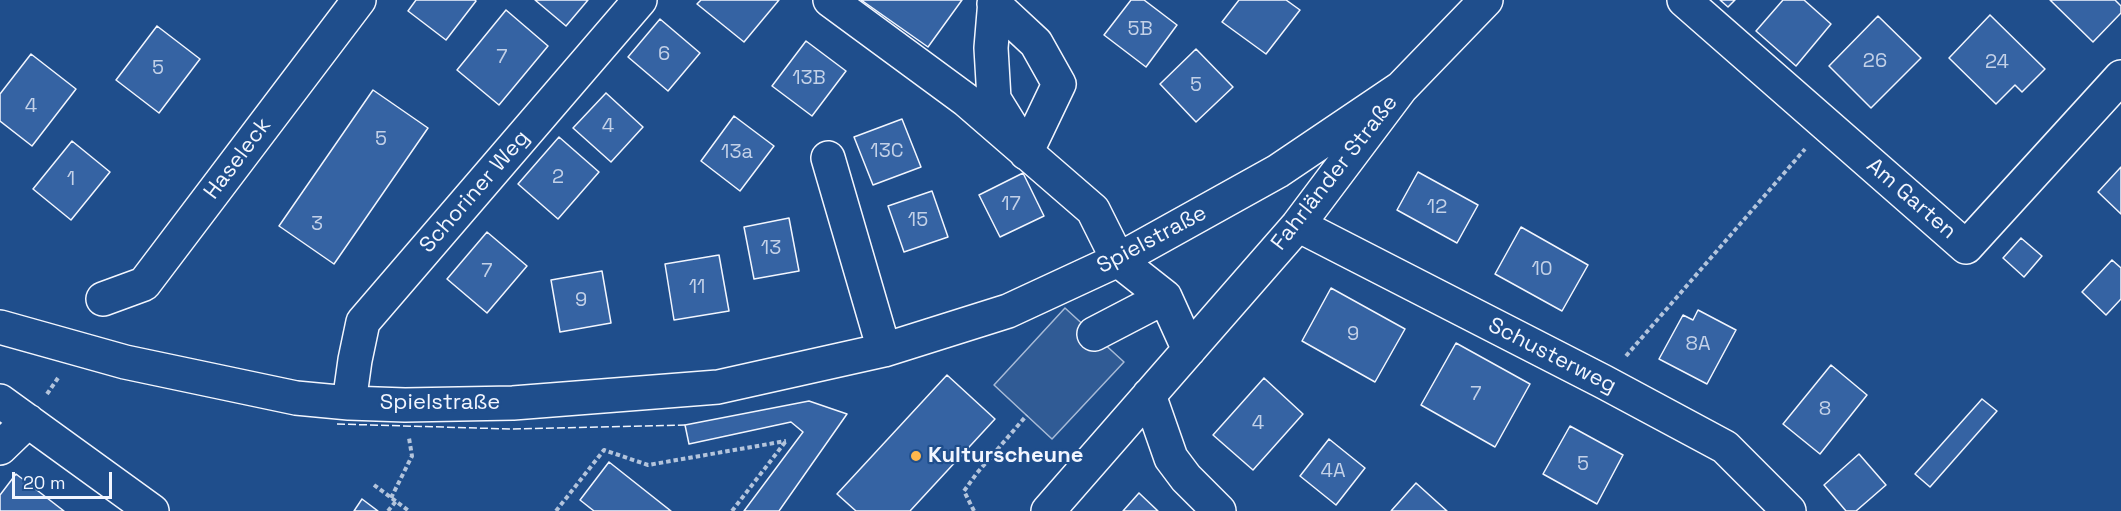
<!DOCTYPE html>
<meta charset="utf-8">
<style>
body{margin:0}
#map{position:relative;width:2121px;height:511px;overflow:hidden;background:#1f4e8c;font-family:"Space Grotesk",sans-serif}
canvas{display:block}
.scale{position:absolute;left:12px;top:472px;width:100px;height:27px;box-sizing:border-box;border:3px solid #f2f6ff;border-top:0;padding-left:8px;font-size:18px;line-height:21px;white-space:nowrap;color:#f2f6ff;-webkit-text-stroke:4px #1f4e8c;paint-order:stroke}
</style>
<div id="map">
<canvas width="2121" height="511"></canvas>
<div class="scale">20 m</div>
</div>
<script>
const ctx = document.querySelector('canvas').getContext('2d');
ctx.lineJoin = 'round';
function fill(path, color) { ctx.fillStyle = color; ctx.fill(path, 'evenodd'); }
const shape = rows => new Path2D(rows.map(r => 'M' + r).join(''));
function trace(path, color, width, dash) { ctx.strokeStyle = color; ctx.lineWidth = width; ctx.lineCap = dash ? 'butt' : 'round'; ctx.setLineDash(dash || []); ctx.stroke(path); }
function write(font, color, halo, rows, align = 'center') {
  ctx.font = font + ' "Space Grotesk",sans-serif'; ctx.lineWidth = 4.5; ctx.setLineDash([]); ctx.textBaseline = 'middle'; ctx.strokeStyle = halo; ctx.fillStyle = color; for (const [text, x, y, turn = 0] of rows) {
    ctx.save(); ctx.translate(x, y); ctx.rotate((+turn || 0) * Math.PI / 180); ctx.textAlign = isNaN(turn) ? turn : align; if (halo) ctx.strokeText(text, 0, 0); ctx.fillText(text, 0, 0); ctx.restore();
  }
}
const built = shape([
 [1065,308,1124,362,1052,439,994,385,1065,308]
]);
const building = shape([
 [416,0,475,0,476,1,446,40,408,11,416,0],
 [535,0,588,0,566,26,535,0],
 [701,0,779,0,744,42,697,4,701,0],
 [861,0,962,0,928,47,861,0],
 [1131,0,1144,0,1177,25,1146,67,1104,35,1131,0],
 [1239,0,1286,0,1300,10,1266,54,1222,22,1239,0],
 [1720,0,1735,0,1728,7,1720,0],
 [1783,0,1804,0,1831,24,1796,66,1756,31,1783,0],
 [2050,0,2115,0,2121,6,2121,13,2093,42,2050,0],
 [506,10,548,46,499,105,457,70,506,10],
 [1990,15,2045,69,2022,92,2015,85,1996,104,1949,58,1990,15],
 [1878,16,1921,58,1871,108,1829,66,1878,16],
 [660,19,700,53,668,91,628,57,660,19],
 [157,26,200,59,159,113,116,80,157,26],
 [806,41,846,71,812,116,772,86,806,41],
 [1196,49,1233,87,1196,122,1160,84,1196,49],
 [31,54,76,89,32,146,0,121,0,94,31,54],
 [373,90,428,128,334,264,279,226,373,90],
 [606,93,643,127,611,162,573,128,606,93],
 [734,116,774,146,740,191,701,161,734,116],
 [902,119,921,167,873,185,854,137,902,119],
 [559,137,599,172,558,219,518,184,559,137],
 [72,141,110,172,71,220,33,189,72,141],
 [2121,167,2121,214,2098,192,2121,167],
 [1418,172,1478,205,1457,243,1397,210,1418,172],
 [1023,173,1044,216,1000,237,979,195,1023,173],
 [932,191,948,237,904,252,888,206,932,191],
 [789,218,799,271,754,279,744,227,789,218],
 [1521,227,1588,265,1562,311,1495,274,1521,227],
 [487,232,527,266,487,313,447,279,487,232],
 [2021,238,2042,256,2024,277,2003,258,2021,238],
 [719,255,729,311,674,320,665,264,719,255],
 [2112,260,2121,268,2121,299,2106,315,2082,292,2112,260],
 [602,271,611,323,560,332,551,280,602,271],
 [1331,288,1405,329,1375,382,1302,341,1331,288],
 [1698,310,1736,330,1707,384,1659,359,1683,315,1693,320,1698,310],
 [1456,343,1530,384,1495,447,1421,405,1456,343],
 [1831,365,1867,395,1820,454,1783,424,1831,365],
 [947,375,995,419,910,511,856,511,837,494,947,375],
 [1264,378,1303,414,1253,470,1213,435,1264,378],
 [1982,399,1997,411,1930,487,1915,474,1982,399],
 [809,401,847,414,779,511,744,511,803,432,791,422,689,444,685,425,809,401],
 [1570,426,1623,455,1597,504,1543,474,1570,426],
 [1329,439,1365,468,1336,505,1300,476,1329,439],
 [1859,454,1886,485,1856,511,1846,511,1824,485,1859,454],
 [609,462,671,511,594,511,580,500,609,462],
 [16,474,64,511,0,511,0,495,16,474],
 [1416,483,1447,511,1391,511,1416,483],
 [1139,493,1158,511,1123,511,1139,493],
 [362,499,378,511,354,511,362,499]
]);
const path = shape([
 [1626,356,1805,149],
 [47,394,58,378],
 [374,485,409,511],
 [391,498,412,456,409,438],
 [388,511,396,501],
 [556,511,604,450,648,465,786,441],
 [732,511,786,441],
 [974,511,964,491,977,473,1027,415]
]);
const minor = shape([
 [830,0,966,100,1093,210,1118,260,1165,297,1189,350],
 [995,0,991,48,994,99,1015,133],
 [1684,0,1966,247,2121,77],
 [994,4,1036,43,1059,84,1026,153],
 [828,158,884,350],
 [1298,225,1604,382,1725,447,1789,511],
 [103,299,144,284,359,0],
 [0,327,125,362,296,398,349,403,405,405,513,403,718,387,884,350,1008,311,1118,260,1278,171,1401,88],
 [1094,334,1165,297],
 [1149,395,1171,458,1186,478,1219,511],
 [0,401,152,511],
 [349,403,355,360,363,322,640,0],
 [0,448,28,421],
 [1048,511,1298,225,1401,88,1486,0]
]);
const fence = shape([
 [337,424,510,429,685,425]
]);
const markers = [
 [916,456,6,"#ffb74d"]
];
const numberNames = [
 ["5B",1140,30],
 ["6",664,55],
 ["7",502,58],
 ["26",1875,62],
 ["24",1997,63],
 ["5",158,69],
 ["13B",809,79],
 ["5",1196,86],
 ["4",31,107],
 ["4",608,127],
 ["5",381,140],
 ["13C",887,152],
 ["13a",737,153],
 ["2",558,178],
 ["1",71,180],
 ["17",1011,205],
 ["12",1437,208],
 ["15",918,221],
 ["3",317,225],
 ["13",771,249],
 ["10",1542,270],
 ["7",487,272],
 ["11",697,288],
 ["9",581,301],
 ["9",1353,335],
 ["8A",1698,345],
 ["7",1476,395],
 ["8",1825,410],
 ["4",1258,424],
 ["5",1583,465],
 ["4A",1333,472]
];
const streetNames = [
 ["Haseleck",238,159,-53],
 ["Fahrländer Straße",1335,173,-52],
 ["Schoriner Weg",475,192,-49],
 ["Am Garten",1911,199,41],
 ["Spielstraße",1152,240,-28],
 ["Schusterweg",1552,356,27],
 ["Spielstraße",440,403]
];
const poiNames = [
 ["Kulturscheune",928,456]
];
fill(built, '#305b95');
trace(built, '#a8bbd7', 1.5);
fill(building, '#3563a3');
trace(building, '#f2f6ff', 1.5);
trace(minor, '#f2f6ff', 36);
trace(path, '#b3c4dc', 4, [4.5, 3]);
trace(minor, '#1f4e8c', 33);
trace(fence, '#f2f6ff', 1.5, [8, 3]);
for (const [x, y, r, color] of markers) { const dot = new Path2D(); dot.arc(x, y, r, 0, 2 * Math.PI); ctx.fillStyle = color; ctx.fill(dot); trace(dot, '#1f4e8c', 2); }
write('20px', '#c3d1e8', null, numberNames);
write('22px', '#f2f6ff', '#1f4e8c', streetNames);
write('bold 22px', '#f2f6ff', '#1f4e8c', poiNames, 'left');
</script>
